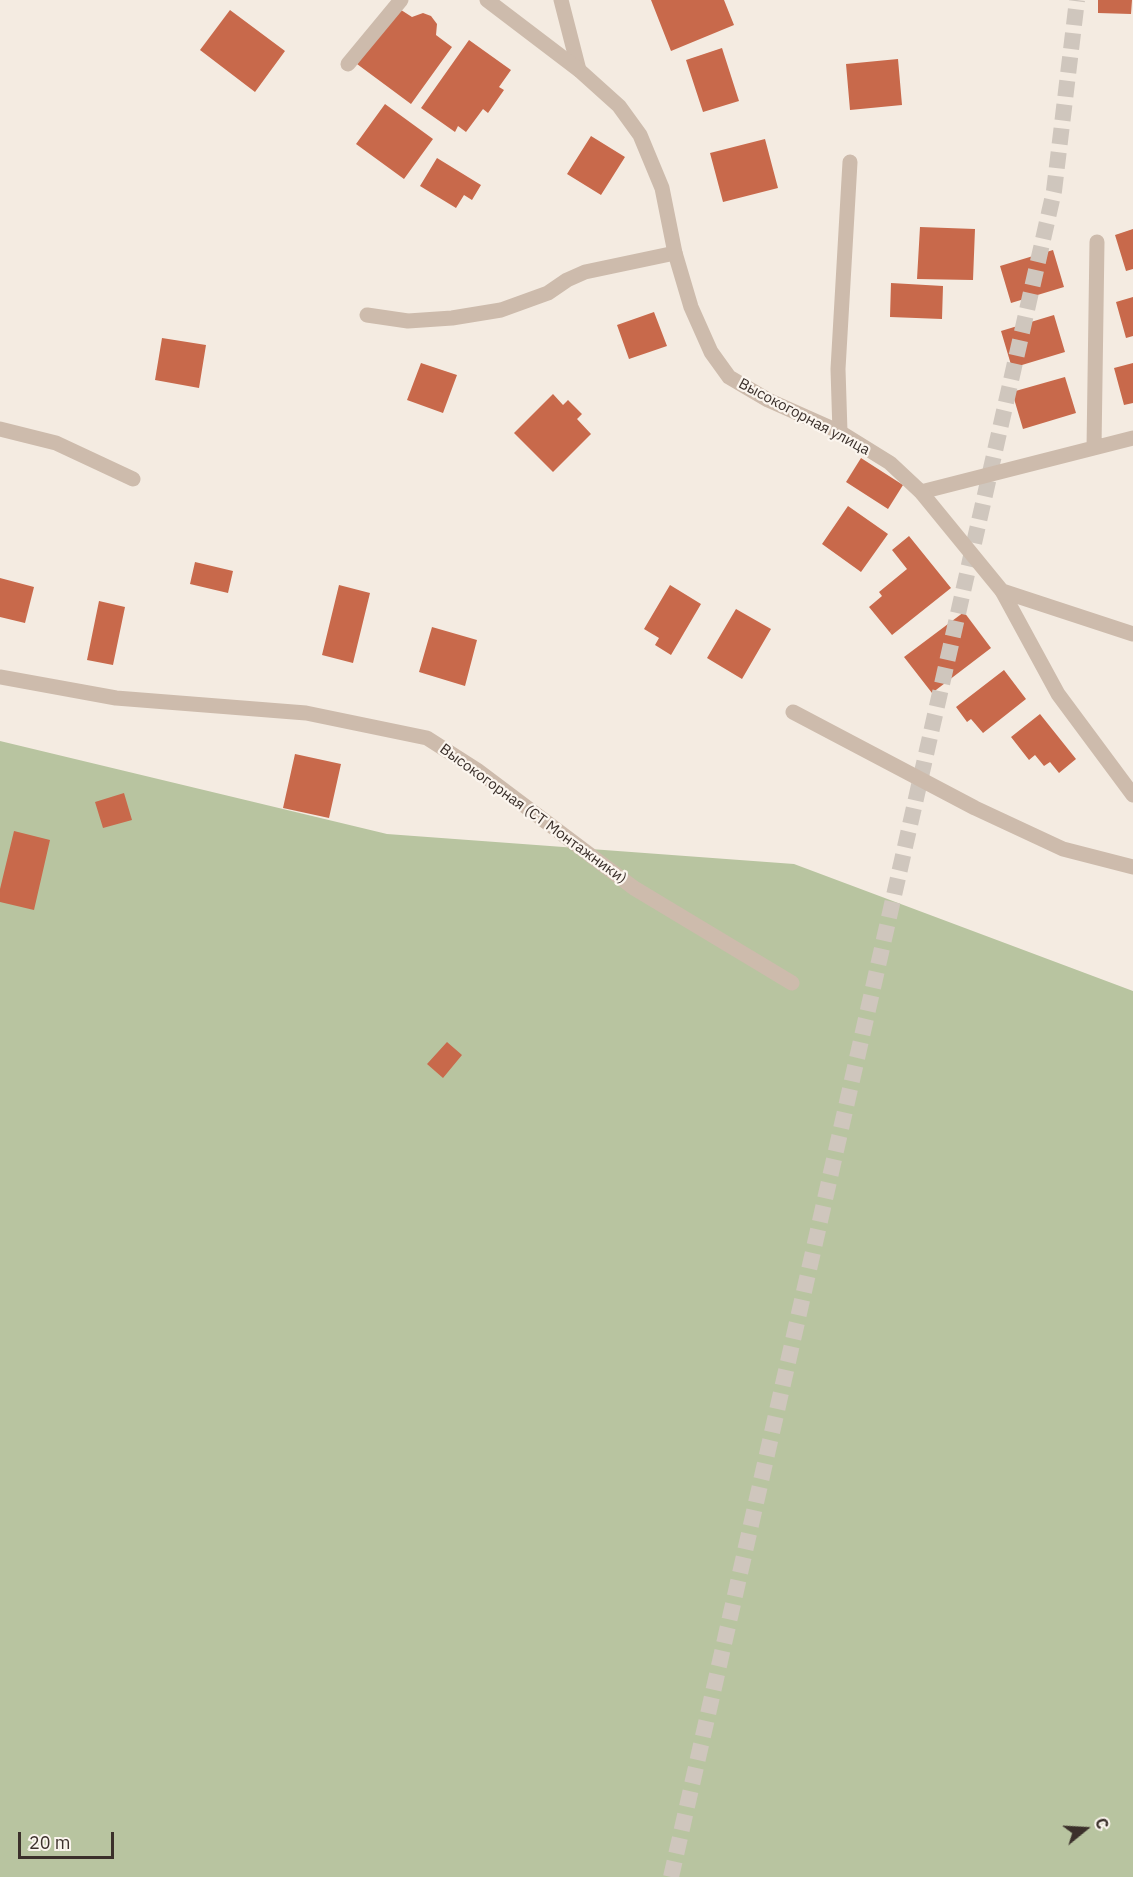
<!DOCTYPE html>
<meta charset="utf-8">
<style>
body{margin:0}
#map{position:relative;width:1133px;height:1877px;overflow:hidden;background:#f4ebe1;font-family:"IBM Plex Sans",sans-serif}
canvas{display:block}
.north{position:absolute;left:1055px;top:1799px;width:60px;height:60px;-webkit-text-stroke:4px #fbf5ee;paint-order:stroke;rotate:72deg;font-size:16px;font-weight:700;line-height:24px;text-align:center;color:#3b302b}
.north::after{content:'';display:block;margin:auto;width:21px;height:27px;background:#3b302b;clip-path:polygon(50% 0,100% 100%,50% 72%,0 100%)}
.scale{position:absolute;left:18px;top:1832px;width:96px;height:27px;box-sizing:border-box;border:3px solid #3b302b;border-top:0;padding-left:8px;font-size:18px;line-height:21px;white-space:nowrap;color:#3b302b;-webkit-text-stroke:4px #fbf5ee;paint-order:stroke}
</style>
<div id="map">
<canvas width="1133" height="1877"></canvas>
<div class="north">С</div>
<div class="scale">20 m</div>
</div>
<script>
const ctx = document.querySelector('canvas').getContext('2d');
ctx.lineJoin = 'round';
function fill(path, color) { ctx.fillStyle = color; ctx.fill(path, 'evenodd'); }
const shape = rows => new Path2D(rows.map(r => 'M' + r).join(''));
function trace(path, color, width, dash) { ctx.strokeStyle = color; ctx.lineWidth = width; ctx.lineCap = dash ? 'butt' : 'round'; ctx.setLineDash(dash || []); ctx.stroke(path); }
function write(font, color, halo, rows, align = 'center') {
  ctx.font = font + ' "IBM Plex Sans",sans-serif'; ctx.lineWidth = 4.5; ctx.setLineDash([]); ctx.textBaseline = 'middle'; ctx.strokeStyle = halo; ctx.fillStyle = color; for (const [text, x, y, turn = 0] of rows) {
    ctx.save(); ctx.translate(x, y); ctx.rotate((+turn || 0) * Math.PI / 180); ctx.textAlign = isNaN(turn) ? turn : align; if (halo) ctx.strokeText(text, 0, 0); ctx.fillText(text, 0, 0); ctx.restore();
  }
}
const green = shape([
 [0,741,387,834,794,864,1133,991,1133,1877,0,1877]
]);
const building = shape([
 [651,0,724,0,734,25,671,51],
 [1098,0,1132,0,1131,14,1098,13],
 [398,8,412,17,423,13,431,16,437,24,436,35,452,47,411,104,357,64],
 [230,10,285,51,255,92,200,50],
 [469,40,511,70,499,87,504,90,488,113,483,109,466,132,458,126,455,132,421,108],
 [722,48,739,101,703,112,686,60],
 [898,59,902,105,850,110,846,64],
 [385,104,433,139,404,179,356,144],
 [591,136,625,157,601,195,567,174],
 [765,139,778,188,723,202,710,153],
 [437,158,481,185,472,200,464,195,456,208,420,186],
 [920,227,975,229,973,280,917,279],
 [1133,229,1133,269,1126,271,1115,235],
 [1053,250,1064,287,1011,303,1000,266],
 [891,283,943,286,942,319,890,317],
 [1133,297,1133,336,1126,338,1116,302],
 [654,312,667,346,629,359,617,325],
 [1054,315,1065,352,1012,368,1001,331],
 [162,338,206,345,199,388,155,380],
 [421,363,457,375,443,413,407,400],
 [1133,363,1133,403,1124,405,1114,368],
 [1065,377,1076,413,1023,429,1012,392],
 [553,394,563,405,568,400,582,414,577,419,591,434,553,472,514,433],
 [861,458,903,485,888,509,846,482],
 [848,506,888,534,861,572,822,544],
 [909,536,951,588,892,635,869,607,882,596,879,592,907,569,892,550],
 [195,562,233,571,228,593,190,584],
 [0,578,34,587,25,623,0,617],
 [339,585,370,593,353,663,322,655],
 [670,585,701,604,671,655,655,645,659,638,644,629],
 [99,601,125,607,113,665,87,660],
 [736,609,771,629,742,679,707,658],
 [964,612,991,648,932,693,904,657],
 [432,627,477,640,465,686,419,672],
 [1004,670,1026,699,983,733,971,719,967,722,956,707],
 [1040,714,1076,759,1059,773,1050,762,1044,766,1035,755,1029,760,1011,737],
 [295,754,341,764,329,818,283,808],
 [124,793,132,820,103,828,95,802],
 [14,831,50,840,34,910,0,902,0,889],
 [447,1042,462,1055,443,1078,427,1064]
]);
const trunkTunnel = shape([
 [671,1877,1054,191,1077,0]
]);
const service = shape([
 [561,0,579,70],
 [348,64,401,0],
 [367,315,408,321,452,318,501,310,548,293,567,280,585,272,675,253],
 [840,432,838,369,850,162],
 [1094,448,1097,242],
 [921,492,1133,438],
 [1002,591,1058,694,1133,795],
 [793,712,975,808,1063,849,1133,867]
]);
const minor = shape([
 [487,0,579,70,619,106,640,135,662,188,675,253,691,307,711,352,729,377,768,400,840,432,890,463,921,492,1002,591,1133,634],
 [0,429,56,443,133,479],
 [0,677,116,698,306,713,427,738,477,770,634,888,792,983]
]);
const streetNames = [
 ["Высокогорная улица",804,417,28],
 ["Высокогорная (СТ Монтажники)",533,814,36]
];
fill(green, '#b8c4a0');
fill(building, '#c8694b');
trace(trunkTunnel, '#cfc6bd', 16, [16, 8]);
trace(service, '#cdbbac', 15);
trace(minor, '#cdbbac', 15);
write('15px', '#3b302b', '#fbf5ee', streetNames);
</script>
